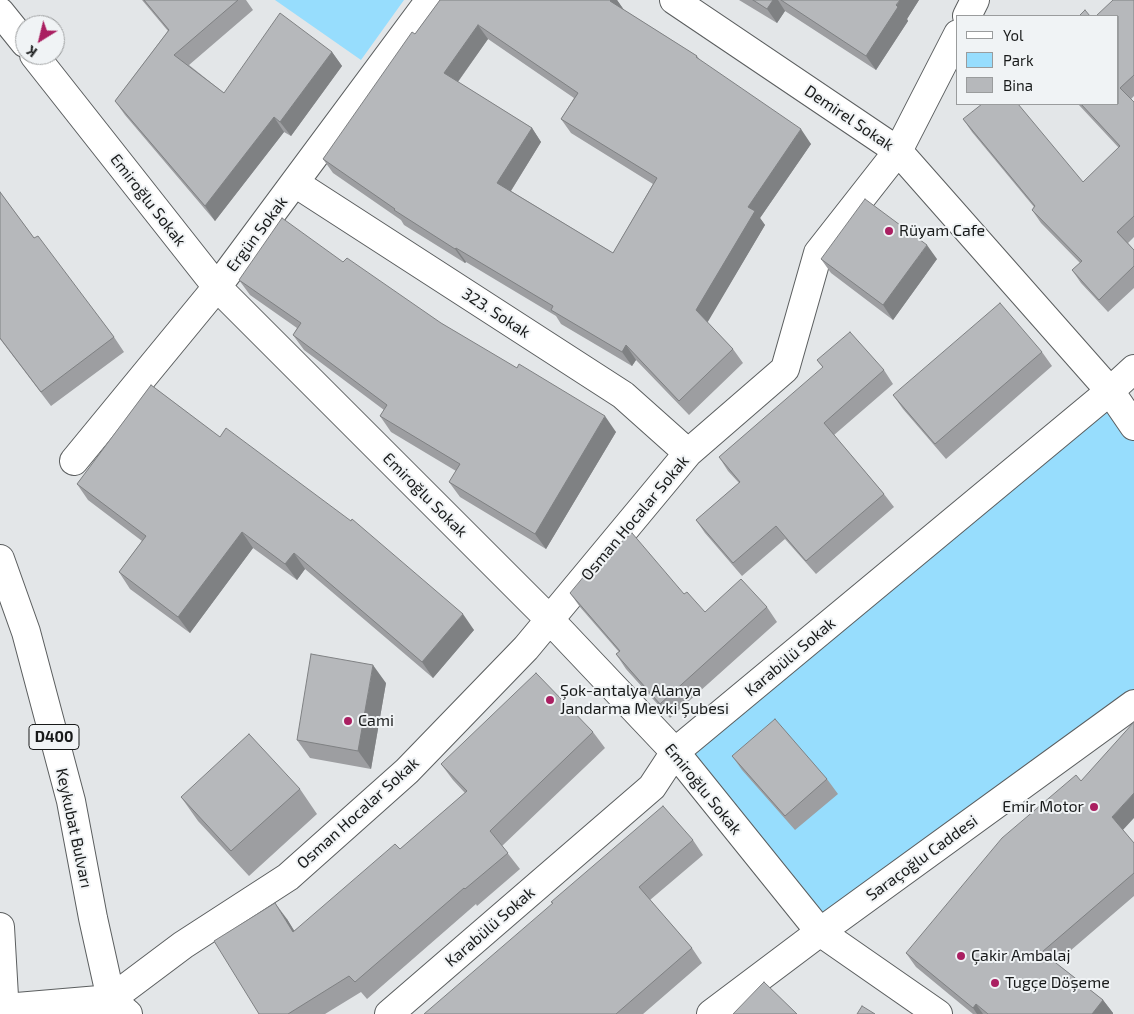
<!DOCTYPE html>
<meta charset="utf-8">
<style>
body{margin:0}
#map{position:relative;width:1134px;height:1014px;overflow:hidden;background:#e3e6e8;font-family:"Exo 2",sans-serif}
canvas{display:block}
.legend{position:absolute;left:956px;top:15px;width:162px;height:90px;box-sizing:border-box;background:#f0f3f5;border:1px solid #9a9c9d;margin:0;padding:6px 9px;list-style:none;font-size:15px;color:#181a1a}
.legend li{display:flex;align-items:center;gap:10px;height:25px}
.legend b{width:25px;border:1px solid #9a9c9d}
.north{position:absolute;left:15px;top:15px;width:50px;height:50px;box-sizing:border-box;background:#f0f3f5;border:1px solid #9a9c9d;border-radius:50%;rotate:216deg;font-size:14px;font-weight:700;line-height:20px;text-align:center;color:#181a1a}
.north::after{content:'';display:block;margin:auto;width:18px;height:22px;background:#aa1f61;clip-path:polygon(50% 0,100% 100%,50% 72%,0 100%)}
</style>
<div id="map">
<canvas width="1134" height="1014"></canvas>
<ul class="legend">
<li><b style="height:6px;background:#fff"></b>Yol</li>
<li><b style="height:14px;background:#97ddfd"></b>Park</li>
<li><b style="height:14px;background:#b6b8bb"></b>Bina</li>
</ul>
<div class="north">K</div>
</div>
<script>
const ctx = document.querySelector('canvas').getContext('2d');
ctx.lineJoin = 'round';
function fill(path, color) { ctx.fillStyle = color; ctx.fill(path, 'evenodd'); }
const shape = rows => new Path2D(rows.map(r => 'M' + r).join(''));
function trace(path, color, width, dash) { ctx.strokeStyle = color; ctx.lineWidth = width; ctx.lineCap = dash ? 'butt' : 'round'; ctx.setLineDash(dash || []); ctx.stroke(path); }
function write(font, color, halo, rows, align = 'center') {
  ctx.font = font + ' "Exo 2",sans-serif'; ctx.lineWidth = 4; ctx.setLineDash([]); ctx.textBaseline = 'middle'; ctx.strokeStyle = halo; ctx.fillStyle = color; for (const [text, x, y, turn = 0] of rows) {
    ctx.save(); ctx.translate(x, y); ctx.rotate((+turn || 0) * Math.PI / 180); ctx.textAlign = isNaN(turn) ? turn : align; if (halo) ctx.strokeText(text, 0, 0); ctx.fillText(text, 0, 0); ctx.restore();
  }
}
const green = shape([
 [275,0,404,0,361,60],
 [1109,403,1134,439,1134,696,820,923,683,752]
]);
const street = shape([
 [674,0,898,151,1110,391,1134,426],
 [0,12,25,43],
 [967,16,975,0],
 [34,55,217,287,550,620,675,752,820,932,938,1014],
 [295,183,623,395,688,453],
 [74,461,217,287,430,0],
 [111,999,183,945,288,877,407,771,526,648,688,453,785,369,818,253,898,151,958,34],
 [5,1008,111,999,128,1014],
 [389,1014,652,787,675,752,1110,391,1134,369],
 [711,1014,820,932,1134,704]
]);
const highway = shape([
 [0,559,26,632,71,801,93,918,111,999,110,1014],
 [0,927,5,1014]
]);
const wall = shape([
 [142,0,246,0,253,10,189,65,224,93,332,52,342,66,291,136,284,132,215,221,125,115,115,101,168,31],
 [440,0,617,0,624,10,697,56,700,60,811,144,760,218,765,225,707,322,733,349,743,363,689,415,636,360,632,366,561,324,556,316,466,262,465,263,404,225,401,220,333,173,323,159,415,34],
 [488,39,574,98,561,119,571,133,653,184,613,253,511,191,541,142,532,128,458,82],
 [739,0,919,0,907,19,908,21,876,70,785,11,777,23],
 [1134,0,1134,96,1131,99,1134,102,1134,237,1128,243,1134,250,1134,288,1108,312,1081,283,1072,270,1080,263,1041,223,1032,210,1034,207,972,132,963,119,1083,182,1119,148,1078,104,1118,104],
 [0,192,34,238,114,337,124,352,51,406,0,339],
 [821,259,937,259,893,320,831,273],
 [343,262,616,432,546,549,460,497,449,482,456,471,391,432,380,416,384,410,304,350,293,335,297,328,250,295,239,280],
 [1042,352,1052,366,946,459,903,409,893,395],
 [817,360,884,370,893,384,834,435,884,494,894,507,816,574,785,539,742,576,705,533,696,520,739,483,728,471,719,457,823,368],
 [151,385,474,630,433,678,305,569,297,580,253,548,190,633,130,589,119,572,142,541,88,500,77,484],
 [570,593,684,594,705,612,767,607,777,622,670,718,626,669,616,654,619,652,580,607],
 [386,683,371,769,310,758,297,740],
 [593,732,605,748,502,846,520,869,477,906,476,904,367,999,361,992,325,1014,259,1014,287,919,294,931,400,849,465,793,453,780,441,764],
 [732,756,827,779,838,794,795,830,742,770],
 [300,789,317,814,249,876,198,821,181,797],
 [1123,830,1134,843,1134,896,1056,963,1103,1000,1113,1013,1113,1014,973,1014,916,967,906,953],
 [693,840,703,855,650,900,692,948,702,963,643,1014,424,1014]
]);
const shadedWall = shape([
 [611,0,617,0,624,10,620,16,610,1],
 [773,0,778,0,785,11,777,23,767,9],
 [900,0,919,0,907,19,908,21,876,70,866,56],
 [478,25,488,39,454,87,444,73],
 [332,52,342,66,291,136,280,122],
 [274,117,284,132,215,221,205,206],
 [532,128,541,142,507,197,497,183],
 [801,129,811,144,760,218,765,225,706,325,696,310,748,207],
 [927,245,937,259,893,320,883,305],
 [456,248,466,262,465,263,455,249],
 [626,345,636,360,632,366,622,352],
 [605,416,616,432,546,549,535,534],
 [242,532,253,548,190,633,178,617],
 [294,553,305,569,297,580,285,564],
 [463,614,474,630,433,678,422,662],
 [373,665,386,683,371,769,358,751],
 [1134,793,1134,818,1122,831,1112,817],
 [275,903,287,919,305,948,293,932],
 [1103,1000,1113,1013,1113,1014,1092,1014],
 [976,1004,983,1014,977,1014,973,1008]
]);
const building = shape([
 [144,0,238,0,174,55,224,93,280,13,332,52,280,122,274,117,205,206,115,101,169,30,144,0],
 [440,0,611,0,610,1,697,56,696,57,801,129,748,207,755,211,696,310,733,349,679,401,626,345,622,352,551,310,553,306,456,248,455,249,394,210,395,209,323,159,412,32,415,34,440,0],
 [478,25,578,93,561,119,657,178,613,253,497,183,532,128,444,73,478,25],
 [753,0,773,0,767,9,753,0],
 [781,0,900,0,896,5,898,7,866,56,781,0],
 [1113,0,1134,0,1134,75,1120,88,1134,102,1134,216,1117,232,1134,250,1134,266,1099,300,1072,270,1082,261,1032,210,1035,206,963,119,982,104,1018,104,1083,182,1120,146,1081,104,1118,104,1118,16,1096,16,1113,0],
 [1085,10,1090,16,1079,16,1085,10],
 [0,192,34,238,38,236,114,337,41,392,0,338,0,192],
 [865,199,927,245,883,305,821,259,865,199],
 [282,218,343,262,347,258,441,323,517,368,519,364,605,416,535,534,449,482,460,464,380,416,387,405,293,335,301,323,239,280,282,218],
 [1000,303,1042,352,935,444,893,395,1000,303],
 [850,332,884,370,824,423,884,494,806,561,776,526,733,563,696,520,740,482,719,457,823,367,817,360,850,332],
 [151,385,220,437,226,428,351,521,352,519,463,614,422,662,294,553,285,564,242,532,178,617,119,572,146,536,77,484,151,385],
 [632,533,684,594,687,592,705,612,741,579,767,607,660,704,616,654,620,651,570,593,590,569,632,533],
 [311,654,373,665,358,751,297,740,311,654],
 [536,673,593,732,490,831,508,853,465,889,464,888,355,982,349,976,288,1014,259,1014,214,941,275,903,293,932,395,844,400,849,467,791,441,764,536,673],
 [775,719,827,779,785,816,732,756,775,719],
 [1134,722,1134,793,1112,817,1134,843,1134,873,1042,952,1103,1000,1092,1014,988,1014,976,1004,973,1008,906,953,1002,838,1076,775,1081,781,1134,722],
 [249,734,300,789,231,851,181,797,249,734],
 [663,806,693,840,639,887,692,948,616,1014,424,1014,553,903,551,902,663,806],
 [764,982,797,1014,733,1014,764,982],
 [862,1006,875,1014,857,1014,862,1006]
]);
const markers = [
 [889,231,5,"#aa1f61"],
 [550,700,5,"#aa1f61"],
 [348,721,5,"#aa1f61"],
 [1094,807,5,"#aa1f61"],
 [961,956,5,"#aa1f61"],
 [995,983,5,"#aa1f61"]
];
const shields = [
 [54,737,50]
];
const shieldNames = [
 ["D400",54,737]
];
const streetNames = [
 ["Demirel Sokak",849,118,34],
 ["Emiroğlu Sokak",148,200,52],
 ["Ergün Sokak",257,234,-53],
 ["323. Sokak",496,313,33],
 ["Emiroğlu Sokak",425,495,45],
 ["Osman Hocalar Sokak",635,518,-50],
 ["Karabülü Sokak",790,657,-40],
 ["Emiroğlu Sokak",703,789,51],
 ["Osman Hocalar Sokak",358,813,-42],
 ["Keykubat Bulvarı",74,828,78],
 ["Saraçoğlu Caddesi",922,858,-36],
 ["Karabülü Sokak",490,927,-41]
];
const poiNames = [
 ["Rüyam Cafe",899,231],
 ["Şok-antalya Alanya",560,691],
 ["Jandarma Mevki Şubesi",560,709],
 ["Cami",358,721],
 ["Emir Motor",1084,807,"right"],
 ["Çakir Ambalaj",971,956],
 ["Tugçe Döşeme",1005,983]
];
fill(green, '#97ddfd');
trace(street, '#5b5e5f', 30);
trace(highway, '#5b5e5f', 30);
trace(street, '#fff', 28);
trace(highway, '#fff', 28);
fill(wall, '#9d9ea1');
fill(shadedWall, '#7f8183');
fill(building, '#b6b8bb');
trace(building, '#7f8183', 1);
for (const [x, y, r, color] of markers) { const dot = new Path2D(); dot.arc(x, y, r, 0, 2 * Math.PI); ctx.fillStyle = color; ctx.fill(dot); trace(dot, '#f0f3f5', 2); }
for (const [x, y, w] of shields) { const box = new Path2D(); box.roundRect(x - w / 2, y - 12.5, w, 25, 4); ctx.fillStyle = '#f0f3f5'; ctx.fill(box); trace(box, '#181a1a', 1); }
write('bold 15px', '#181a1a', null, shieldNames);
write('16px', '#181a1a', '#f0f3f5', streetNames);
write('16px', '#181a1a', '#f0f3f5', poiNames, 'left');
</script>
